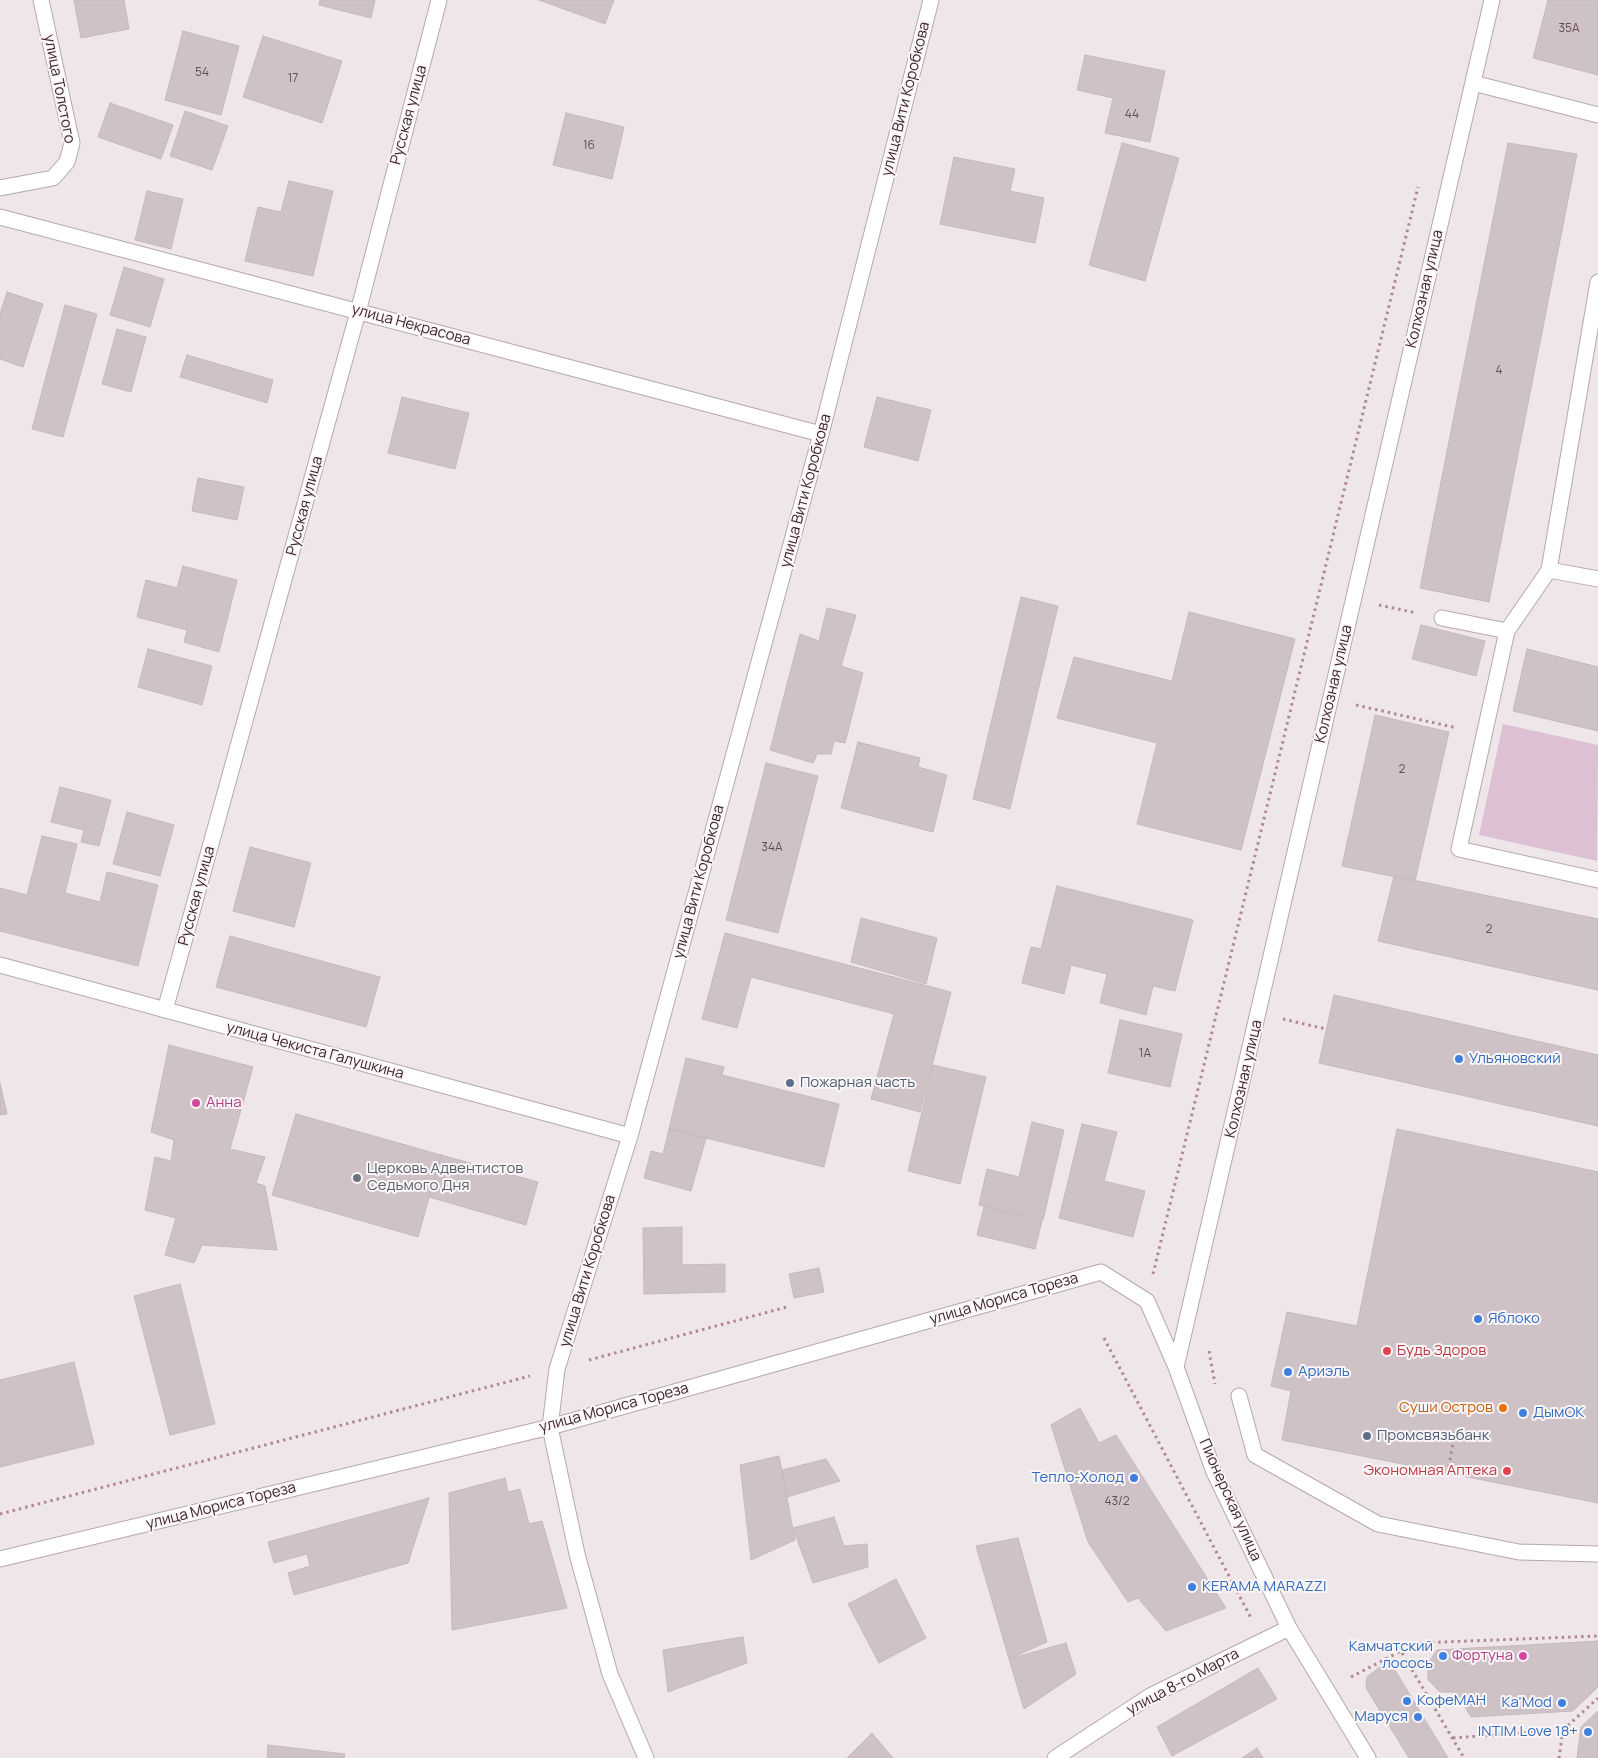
<!DOCTYPE html>
<meta charset="utf-8">
<style>
body{margin:0}
canvas{display:block;background:#eee6e9}
</style>
<canvas width="1598" height="1758"></canvas>
<script>
const ctx = document.querySelector('canvas').getContext('2d');
ctx.lineJoin = 'round';
function fill(path, color) { ctx.fillStyle = color; ctx.fill(path, 'evenodd'); }
const shape = rows => new Path2D(rows.map(r => 'M' + r).join(''));
function trace(path, color, width, dash) { ctx.strokeStyle = color; ctx.lineWidth = width; ctx.lineCap = dash ? 'butt' : 'round'; ctx.setLineDash(dash || []); ctx.stroke(path); }
function write(font, color, halo, rows, align = 'center') {
  ctx.font = font + ' Manrope,sans-serif'; ctx.lineWidth = 4; ctx.setLineDash([]); ctx.textBaseline = 'middle'; ctx.strokeStyle = halo; ctx.fillStyle = color; for (const [text, x, y, turn = 0] of rows) {
    ctx.save(); ctx.translate(x, y); ctx.rotate((+turn || 0) * Math.PI / 180); ctx.textAlign = isNaN(turn) ? turn : align; if (halo) ctx.strokeText(text, 0, 0); ctx.fillText(text, 0, 0); ctx.restore();
  }
}
const green = shape([
 [1503,724,1598,745,1597,861,1479,835]
]);
const building = shape([
 [74,0,124,0,129,29,81,38,74,0],
 [320,0,375,0,371,18,319,5,320,0],
 [539,0,614,0,605,24,539,0],
 [1548,0,1598,0,1598,75,1533,58,1548,0],
 [183,31,239,46,221,115,165,100,183,31],
 [263,36,342,61,322,123,243,97,263,36],
 [1085,55,1165,71,1150,142,1105,133,1113,98,1077,90,1085,55],
 [110,103,173,125,161,159,98,137,110,103],
 [185,111,228,126,212,170,170,156,185,111],
 [566,113,624,127,612,179,553,165,566,113],
 [1122,143,1179,158,1145,281,1089,265,1122,143],
 [1508,143,1577,154,1489,602,1420,588,1508,143],
 [954,157,1015,169,1010,191,1044,198,1035,243,940,224,954,157],
 [289,181,333,191,313,276,245,261,258,207,281,212,289,181],
 [147,191,183,199,171,249,135,240,147,191],
 [124,267,164,279,150,327,110,315,124,267],
 [7,292,43,304,23,367,0,359,0,314,7,292],
 [65,305,97,314,63,437,32,429,65,305],
 [117,329,146,337,131,392,102,384,117,329],
 [187,355,273,380,267,403,180,377,187,355],
 [402,397,469,413,455,469,388,453,402,397],
 [877,397,931,410,918,461,864,447,877,397],
 [198,478,244,487,237,520,192,511,198,478],
 [183,566,237,580,219,652,184,642,187,630,137,617,146,580,177,588,183,566],
 [1021,597,1058,606,1010,809,973,799,1021,597],
 [827,608,856,615,841,666,863,673,845,743,834,741,831,754,817,754,813,763,770,750,800,634,819,641,827,608],
 [1189,612,1295,639,1241,850,1137,824,1157,743,1057,718,1074,657,1172,681,1189,612],
 [1421,625,1485,641,1476,676,1412,659,1421,625],
 [148,649,212,666,202,705,138,687,148,649],
 [1527,649,1598,667,1598,731,1513,711,1527,649],
 [1375,715,1449,732,1415,881,1342,866,1375,715],
 [858,742,920,758,918,767,947,775,933,832,841,808,858,742],
 [766,763,818,776,778,933,726,920,766,763],
 [60,787,111,800,99,846,81,842,84,830,51,822,60,787],
 [127,812,174,825,160,876,113,864,127,812],
 [42,836,77,844,65,893,100,902,107,872,158,885,138,966,0,931,0,888,27,895,42,836],
 [250,847,311,863,294,927,233,911,250,847],
 [1394,876,1598,919,1598,990,1378,941,1394,876],
 [1057,886,1193,920,1175,991,1153,986,1146,1015,1100,1003,1107,974,1071,965,1064,994,1022,983,1031,947,1041,949,1057,886],
 [861,918,937,938,926,984,851,962,861,918],
 [725,933,951,992,920,1112,871,1099,894,1014,751,977,737,1028,702,1019,725,933],
 [230,936,380,977,366,1027,216,987,230,936],
 [1334,995,1598,1055,1598,1126,1319,1063,1334,995],
 [1120,1020,1182,1034,1170,1087,1108,1073,1120,1020],
 [169,1045,253,1067,230,1149,265,1157,256,1183,265,1186,277,1250,202,1245,194,1263,165,1255,176,1218,145,1210,155,1157,171,1161,174,1140,151,1132,169,1045],
 [686,1058,724,1067,722,1075,839,1104,824,1167,669,1129,686,1058],
 [933,1065,986,1077,960,1184,908,1171,933,1065],
 [0,1083,7,1114,0,1115,0,1083],
 [296,1114,441,1155,418,1237,272,1195,296,1114],
 [1032,1122,1064,1130,1043,1220,979,1205,987,1169,1019,1177,1032,1122],
 [1082,1124,1117,1132,1104,1181,1145,1191,1133,1237,1059,1218,1082,1124],
 [669,1129,706,1138,691,1191,644,1178,651,1151,663,1154,669,1129],
 [1397,1129,1598,1172,1598,1503,1282,1440,1291,1391,1271,1386,1287,1312,1357,1326,1397,1129],
 [441,1155,538,1182,526,1225,429,1197,441,1155],
 [984,1207,1042,1221,1035,1249,977,1235,984,1207],
 [682,1227,682,1265,725,1264,725,1292,644,1294,643,1228,682,1227],
 [819,1268,824,1292,794,1298,789,1274,819,1268],
 [180,1284,215,1424,170,1435,134,1296,180,1284],
 [74,1362,94,1444,0,1467,0,1380,74,1362],
 [1080,1408,1099,1443,1116,1435,1226,1608,1166,1631,1138,1598,1128,1602,1088,1542,1051,1425,1080,1408],
 [779,1456,795,1540,751,1560,740,1465,779,1456],
 [826,1459,840,1481,787,1497,782,1470,826,1459],
 [505,1478,508,1492,520,1489,529,1524,542,1521,567,1608,452,1630,449,1493,505,1478],
 [429,1498,408,1563,294,1595,288,1573,310,1566,307,1554,274,1563,268,1542,429,1498],
 [834,1517,844,1546,867,1544,868,1567,813,1583,793,1528,834,1517],
 [1018,1538,1047,1642,1009,1659,976,1546,1018,1538],
 [896,1579,926,1638,879,1663,848,1604,896,1579],
 [743,1637,747,1663,668,1692,663,1650,743,1637],
 [1598,1641,1598,1687,1573,1711,1471,1717,1456,1692,1440,1692,1428,1680,1428,1663,1437,1650,1598,1641],
 [1066,1643,1076,1674,1024,1709,1009,1659,1066,1643],
 [1392,1665,1448,1758,1409,1758,1366,1688,1367,1677,1380,1667,1392,1665],
 [1258,1668,1277,1699,1172,1756,1157,1727,1258,1668],
 [1598,1711,1598,1758,1577,1758,1581,1727,1598,1711],
 [872,1733,893,1758,847,1758,872,1733],
 [268,1745,345,1754,344,1758,267,1758,268,1745],
 [1257,1748,1263,1758,1242,1758,1257,1748]
]);
const path = shape([
 [1379,605,1417,613],
 [1356,705,1457,728],
 [1283,1019,1326,1029],
 [1153,1274,1418,187],
 [1104,1338,1251,1618],
 [1209,1351,1215,1384],
 [589,1360,787,1307],
 [1448,1473,1455,1430],
 [0,1514,530,1376],
 [1401,1651,1418,1643,1598,1636],
 [1351,1677,1401,1651,1464,1758],
 [1563,1730,1598,1698],
 [1453,1738,1563,1730,1559,1758]
]);
const minor = shape([
 [1473,83,1598,115],
 [0,188,53,178,67,162,72,143,41,0],
 [0,217,821,434],
 [1598,282,1549,570,1507,631,1459,849,1598,880],
 [1549,570,1598,579],
 [1442,618,1507,631],
 [0,965,630,1136],
 [165,1010,358,312,439,0],
 [1176,1367,1492,0],
 [1239,1396,1255,1455,1378,1524,1519,1552,1598,1554],
 [0,1559,550,1427,1101,1272,1147,1301,1176,1367,1214,1472,1289,1628,1368,1758],
 [646,1758,610,1674,577,1554,550,1427,557,1369,630,1136,821,434,931,0],
 [1055,1758,1150,1696,1289,1628]
]);
const markers = [
 [1459,1059,5,"#3f7fe0"],
 [790,1083,5,"#5c6f8a"],
 [196,1103,5,"#d1479c"],
 [357,1178,5,"#6b7280"],
 [1478,1319,5,"#3f7fe0"],
 [1387,1351,5,"#e0444e"],
 [1288,1372,5,"#3f7fe0"],
 [1503,1408,5,"#e8710a"],
 [1523,1413,5,"#3f7fe0"],
 [1367,1436,5,"#5c6f8a"],
 [1507,1471,5,"#e0444e"],
 [1134,1478,5,"#3f7fe0"],
 [1192,1587,5,"#3f7fe0"],
 [1443,1656,5,"#3f7fe0"],
 [1523,1656,5,"#d1479c"],
 [1407,1701,5,"#3f7fe0"],
 [1562,1703,5,"#3f7fe0"],
 [1418,1717,5,"#3f7fe0"],
 [1588,1732,5,"#3f7fe0"]
];
const numberNames = [
 ["35А",1569,29],
 ["54",202,73],
 ["17",293,79],
 ["44",1132,115],
 ["16",589,146],
 ["4",1499,371],
 ["2",1402,770],
 ["34А",772,848],
 ["2",1489,930],
 ["1А",1145,1054],
 ["43/2",1117,1502]
];
const streetNames = [
 ["улица Толстого",59,89,79],
 ["улица Вити Коробкова",906,99,-76],
 ["Русская улица",409,115,-75],
 ["Колхозная улица",1425,289,-77],
 ["улица Некрасова",411,325,15],
 ["улица Вити Коробкова",806,491,-75],
 ["Русская улица",305,506,-75],
 ["Колхозная улица",1334,684,-77],
 ["улица Вити Коробкова",699,882,-75],
 ["Русская улица",197,896,-75],
 ["улица Чекиста Галушкина",315,1051,15],
 ["Колхозная улица",1244,1079,-77],
 ["улица Вити Коробкова",588,1271,-73],
 ["улица Мориса Тореза",1004,1299,-16],
 ["улица Мориса Тореза",614,1408,-15],
 ["Пионерская улица",1230,1500,66],
 ["улица Мориса Тореза",221,1506,-14],
 ["улица 8-го Марта",1183,1682,-28]
];
const shopNames = [
 ["Ульяновский",1469,1059],
 ["Яблоко",1488,1319],
 ["Ариэль",1298,1372],
 ["ДымОК",1533,1413],
 ["Тепло-Холод",1124,1478,"right"],
 ["KERAMA MARAZZI",1202,1587],
 ["Камчатский",1433,1647,"right"],
 ["лосось",1433,1664,"right"],
 ["КофеМАН",1417,1701],
 ["Ka'Mod",1552,1703,"right"],
 ["Маруся",1408,1717,"right"],
 ["INTIM Love 18+",1578,1732,"right"]
];
const serviceNames = [
 ["Пожарная часть",800,1083],
 ["Промсвязьбанк",1377,1436]
];
const hotelNames = [
 ["Анна",206,1103],
 ["Фортуна",1513,1656,"right"]
];
const worshipNames = [
 ["Церковь Адвентистов",367,1169],
 ["Седьмого Дня",367,1186]
];
const healthNames = [
 ["Будь Здоров",1397,1351],
 ["Экономная Аптека",1497,1471,"right"]
];
const foodNames = [
 ["Суши Остров",1493,1408]
];
fill(green, '#ddc0d4');
fill(building, '#cfc2c7');
trace(building, '#c7b8be', 1);
trace(minor, '#b6a8ac', 17);
trace(path, '#b08892', 3, [2.5, 4]);
trace(minor, '#fff', 15);
for (const [x, y, r, color] of markers) { const dot = new Path2D(); dot.arc(x, y, r, 0, 2 * Math.PI); ctx.fillStyle = color; ctx.fill(dot); trace(dot, '#faf6f8', 2); }
write('12px', '#634c52', null, numberNames);
write('15px', '#3f252b', '#faf6f8', streetNames);
write('15px', '#366cbe', '#faf6f8', shopNames, 'left');
write('15px', '#4e5e75', '#faf6f8', serviceNames, 'left');
write('15px', '#b23c85', '#faf6f8', hotelNames, 'left');
write('15px', '#5b616d', '#faf6f8', worshipNames, 'left');
write('15px', '#be3a42', '#faf6f8', healthNames, 'left');
write('15px', '#c56008', '#faf6f8', foodNames, 'right');
</script>
